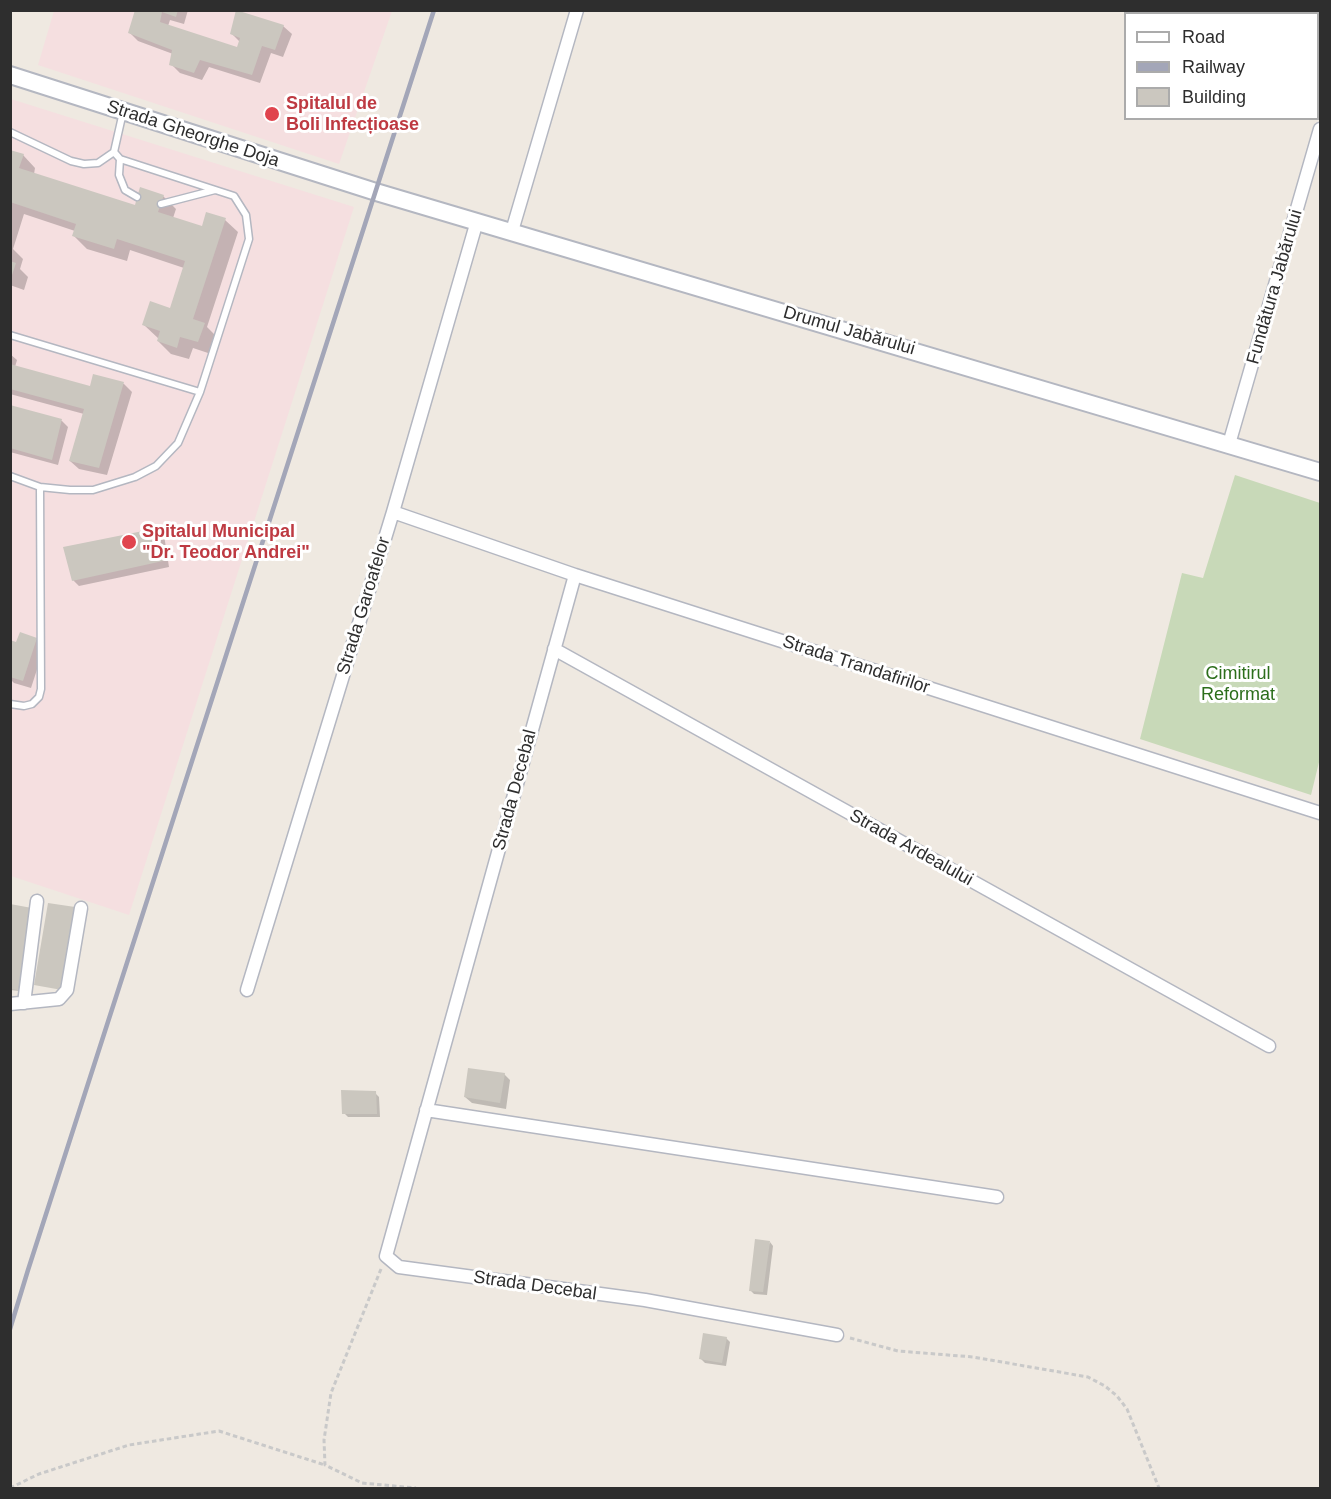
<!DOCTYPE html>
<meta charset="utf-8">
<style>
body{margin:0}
#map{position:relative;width:1331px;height:1499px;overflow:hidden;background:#efe9e1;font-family:Helvetica,sans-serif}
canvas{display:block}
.frame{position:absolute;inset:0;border:12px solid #2e2e2e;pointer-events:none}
.legend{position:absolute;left:1124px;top:12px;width:195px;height:108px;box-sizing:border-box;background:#fff;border:2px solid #ababab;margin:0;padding:8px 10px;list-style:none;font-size:18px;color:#2e2e2e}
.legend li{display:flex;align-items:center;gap:12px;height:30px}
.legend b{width:30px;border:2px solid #ababab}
</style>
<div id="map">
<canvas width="1331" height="1499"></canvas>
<div class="frame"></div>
<ul class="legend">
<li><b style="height:8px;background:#fff"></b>Road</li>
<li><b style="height:8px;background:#a3a6b8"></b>Railway</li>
<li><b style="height:16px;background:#cbc7bf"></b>Building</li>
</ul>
</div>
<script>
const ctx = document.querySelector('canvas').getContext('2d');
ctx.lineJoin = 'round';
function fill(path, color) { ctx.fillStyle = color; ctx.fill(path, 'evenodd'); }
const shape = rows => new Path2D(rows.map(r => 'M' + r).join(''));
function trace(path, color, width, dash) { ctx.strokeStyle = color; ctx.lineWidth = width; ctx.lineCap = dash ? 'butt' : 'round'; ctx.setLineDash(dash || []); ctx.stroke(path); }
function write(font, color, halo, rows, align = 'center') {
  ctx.font = font + ' Helvetica,sans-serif'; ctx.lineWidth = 6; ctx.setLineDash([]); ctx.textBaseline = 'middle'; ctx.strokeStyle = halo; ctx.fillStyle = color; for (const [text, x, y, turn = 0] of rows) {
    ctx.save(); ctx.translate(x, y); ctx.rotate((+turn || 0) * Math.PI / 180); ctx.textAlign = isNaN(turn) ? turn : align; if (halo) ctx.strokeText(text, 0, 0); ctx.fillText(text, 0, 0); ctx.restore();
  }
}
const medical = shape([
 [54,11,392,11,339,164,38,65],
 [11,99,354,207,129,915,11,876]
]);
const cemetery = shape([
 [1235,475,1320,503,1320,758,1311,795,1140,739,1182,573,1203,578]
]);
const shadow = shape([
 [137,10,188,10,184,24,170,20,168,26,238,49,240,42,232,34,283,26,292,34,283,57,271,53,260,83,209,67,202,80,180,73,171,64,173,54,138,41,130,33],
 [10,151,23,155,35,168,34,174,136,207,163,196,176,209,173,218,203,228,225,220,238,232,207,327,217,337,211,354,193,348,189,359,171,354,158,341,159,339,144,325,171,310,184,268,130,250,127,261,87,249,74,236,75,231,24,214,13,249,23,259,20,269,28,277,24,290,10,285],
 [10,354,17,360,15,367,91,388,94,376,124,384,132,392,107,475,79,469,70,461,84,414,10,394],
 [10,406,62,421,68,427,58,465,10,452],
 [157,529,164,535,169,567,79,586,73,580],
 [36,639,44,648,31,688,14,683,10,679,10,641,17,644],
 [10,906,31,909,20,991,10,990],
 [504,1074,510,1080,506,1109,472,1103,465,1097],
 [375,1093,379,1097,380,1117,348,1117,344,1113],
 [770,1242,773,1246,767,1295,754,1294,750,1290],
 [726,1338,730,1342,726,1366,705,1363,701,1359]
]);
const building = shape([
 [135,10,178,10,176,17,162,12,160,22,237,47,240,38,230,34,236,10,284,25,275,50,262,46,252,75,200,60,194,73,169,65,172,50,128,33],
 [10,150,24,154,19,168,135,205,140,187,164,195,158,212,202,226,206,212,226,218,193,319,205,323,198,342,180,337,177,348,157,341,160,331,142,325,150,301,170,308,185,261,117,239,114,249,72,236,76,224,10,202],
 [10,261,16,263,11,278,10,278],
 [10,364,90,386,93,374,124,382,99,468,69,461,84,409,10,389],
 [10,405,62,419,52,460,10,448],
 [158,528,163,561,72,581,63,547],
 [20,632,37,638,23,681,10,677,10,640,16,642],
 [48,903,75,907,62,990,34,985],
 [10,904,32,908,18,990,10,989],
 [468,1068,505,1073,500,1103,464,1097],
 [341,1090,376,1091,377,1114,342,1114],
 [755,1239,770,1241,763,1292,749,1291],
 [703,1333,727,1337,722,1363,699,1359]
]);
const path = shape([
 [381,1269,331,1393,324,1440,325,1465,362,1483,416,1488],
 [850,1338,898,1351,973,1357,1088,1377,1105,1386,1117,1396,1127,1409,1159,1488],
 [10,1488,39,1474,129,1445,219,1431,325,1465]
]);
const lane = shape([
 [10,132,71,161,84,164,98,163,114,152,123,112],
 [120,159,119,175,125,190,137,197],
 [161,204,215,190],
 [10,335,200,392],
 [10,476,40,487,70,490,93,490,135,477,156,466,178,443,200,392,249,239,246,215,234,196,120,159,114,152],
 [10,704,24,706,32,704,39,697,41,689,40,487]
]);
const street = shape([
 [512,231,577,10],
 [1229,444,1320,129],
 [393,512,575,575,1320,813],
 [575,575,386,1256,399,1267,645,1300,837,1335],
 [554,649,1269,1046],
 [247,990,393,512,477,221],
 [24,1003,37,901],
 [10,1004,59,999,67,990,81,908],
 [426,1110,997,1197]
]);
const secondary = shape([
 [10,75,376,192,1320,472]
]);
const rail = shape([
 [10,1329,28,1270,434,10]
]);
const markers = [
 [272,114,8,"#e0444e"],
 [129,542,8,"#e0444e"]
];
const healthNames = [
 ["Spitalul de",286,104],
 ["Boli Infecțioase",286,125],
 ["Spitalul Municipal",142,532],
 ["\"Dr. Teodor Andrei\"",142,553]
];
const streetNames = [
 ["Strada Gheorghe Doja",193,134,18],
 ["Fundătura Jabărului",1275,287,-74],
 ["Drumul Jabărului",849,331,16],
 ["Strada Garoafelor",364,606,-73],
 ["Strada Trandafirilor",856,665,18],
 ["Strada Decebal",515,790,-75],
 ["Strada Ardealului",911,848,29],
 ["Strada Decebal",535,1286,8]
];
const parkNames = [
 ["Cimitirul",1238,674],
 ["Reformat",1238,695]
];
fill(medical, '#f5dfe0');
fill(cemetery, '#c8d9b8');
fill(shadow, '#0003');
fill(building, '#cbc7bf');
trace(lane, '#b4b7c1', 9);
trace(street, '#b4b7c1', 15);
trace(secondary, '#b4b7c1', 20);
trace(path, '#c9c9c9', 3, [4.5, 3]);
trace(lane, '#fff', 6);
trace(street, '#fff', 12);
trace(secondary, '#fff', 16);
trace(rail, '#a3a6b8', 4.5);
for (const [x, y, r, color] of markers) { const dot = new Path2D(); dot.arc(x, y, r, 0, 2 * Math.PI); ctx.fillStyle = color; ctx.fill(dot); trace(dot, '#fff', 2); }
write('bold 18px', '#be3a42', '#fff', healthNames, 'left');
write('18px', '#2e2e2e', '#fff', streetNames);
write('18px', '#2c6e1b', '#fff', parkNames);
</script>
